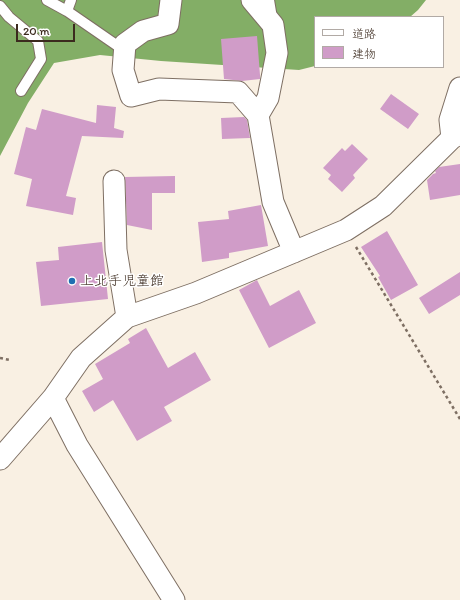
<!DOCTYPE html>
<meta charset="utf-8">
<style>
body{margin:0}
#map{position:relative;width:460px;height:600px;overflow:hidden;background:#f9f0e3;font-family:Itim,"Klee One",sans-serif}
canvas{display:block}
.legend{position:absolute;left:314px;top:16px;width:130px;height:52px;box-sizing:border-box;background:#fff;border:1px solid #b1aaa5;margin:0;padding:5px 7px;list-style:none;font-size:12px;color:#3b2a1e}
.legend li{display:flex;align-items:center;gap:8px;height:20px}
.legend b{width:20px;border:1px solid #b1aaa5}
.scale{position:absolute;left:16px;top:24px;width:59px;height:18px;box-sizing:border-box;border:2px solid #3b2a1e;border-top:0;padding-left:5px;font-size:12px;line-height:14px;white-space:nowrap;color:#3b2a1e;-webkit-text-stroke:3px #fff;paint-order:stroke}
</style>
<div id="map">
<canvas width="460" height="600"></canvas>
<ul class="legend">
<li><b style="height:5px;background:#fff"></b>道路</li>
<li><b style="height:11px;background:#d09cc8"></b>建物</li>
</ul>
<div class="scale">20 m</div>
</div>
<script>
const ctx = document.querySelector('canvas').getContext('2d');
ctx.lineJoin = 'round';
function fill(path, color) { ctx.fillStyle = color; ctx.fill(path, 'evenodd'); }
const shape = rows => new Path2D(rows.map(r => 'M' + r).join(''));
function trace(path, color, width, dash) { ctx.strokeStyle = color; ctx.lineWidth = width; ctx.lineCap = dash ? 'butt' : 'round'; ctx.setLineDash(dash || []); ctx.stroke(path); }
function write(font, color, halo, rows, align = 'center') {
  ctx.font = font + ' Itim,"Klee One",sans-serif'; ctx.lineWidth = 3; ctx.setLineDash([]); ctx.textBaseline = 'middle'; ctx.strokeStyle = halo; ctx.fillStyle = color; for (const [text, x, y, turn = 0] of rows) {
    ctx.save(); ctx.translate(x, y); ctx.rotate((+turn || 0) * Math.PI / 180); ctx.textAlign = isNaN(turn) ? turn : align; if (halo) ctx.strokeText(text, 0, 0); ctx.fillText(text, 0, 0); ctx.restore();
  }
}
const forest = shape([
 [0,0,426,0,418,10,410,17,315,17,315,66,299,70,161,61,100,55,54,63,28,103,0,156]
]);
const building = shape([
 [257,36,260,75,260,79,242,81,224,79,221,39],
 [391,94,419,114,408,129,380,109],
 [97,105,116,107,114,128,124,131,123,138,82,136,66,196,76,198,73,215,26,206,32,179,14,174,26,127,36,130,42,109,96,123],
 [244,117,247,120,250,138,222,139,221,118],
 [352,144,368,159,353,175,355,178,342,192,328,179,331,175,323,168,342,148,345,151],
 [460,164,460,195,430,200,427,180,433,174,436,173,435,171,439,167],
 [175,176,175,193,152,193,152,230,127,225,125,177],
 [261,205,268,246,229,253,229,258,202,262,198,222,229,219,228,211],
 [387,231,418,285,391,300,378,277,380,276,361,247],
 [102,242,108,299,41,306,36,262,59,260,58,247],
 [460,272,460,295,429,314,419,298],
 [257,280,270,306,299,290,316,323,269,348,239,290],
 [146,328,168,368,195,352,211,380,164,407,172,421,137,441,113,400,94,412,82,391,103,379,95,364,130,343,128,339]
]);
const path = shape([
 [356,247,460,419],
 [0,358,10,360]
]);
const service = shape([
 [47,0,67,11,125,51],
 [269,0,272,18],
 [0,6,9,17,38,41,41,59,21,91],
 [67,11,71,0]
]);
const minor = shape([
 [171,0,168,24,143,31,125,44,123,70,131,96,159,89,238,92,258,115,273,202,294,252],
 [252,0,273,25,277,53,268,98,258,115],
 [452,138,450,120,460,88],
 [114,181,116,250,127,317],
 [53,398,77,445,174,600],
 [0,459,53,398,81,358,127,317,196,293,346,230,383,206,452,138,460,134]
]);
const markers = [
 [72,281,4,"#1f6fb2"]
];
const poiNames = [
 ["上北手児童館",80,281]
];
fill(forest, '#83ae66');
fill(building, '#d09cc8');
trace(service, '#7e6f63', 12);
trace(minor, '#7e6f63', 23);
trace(path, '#7e6f63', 2.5, [3, 3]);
trace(service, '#fff', 10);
trace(minor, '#fff', 21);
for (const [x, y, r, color] of markers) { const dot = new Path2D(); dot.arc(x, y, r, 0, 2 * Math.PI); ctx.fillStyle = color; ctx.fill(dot); trace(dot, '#fff', 1.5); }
write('14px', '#3b2a1e', '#fff', poiNames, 'left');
</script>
